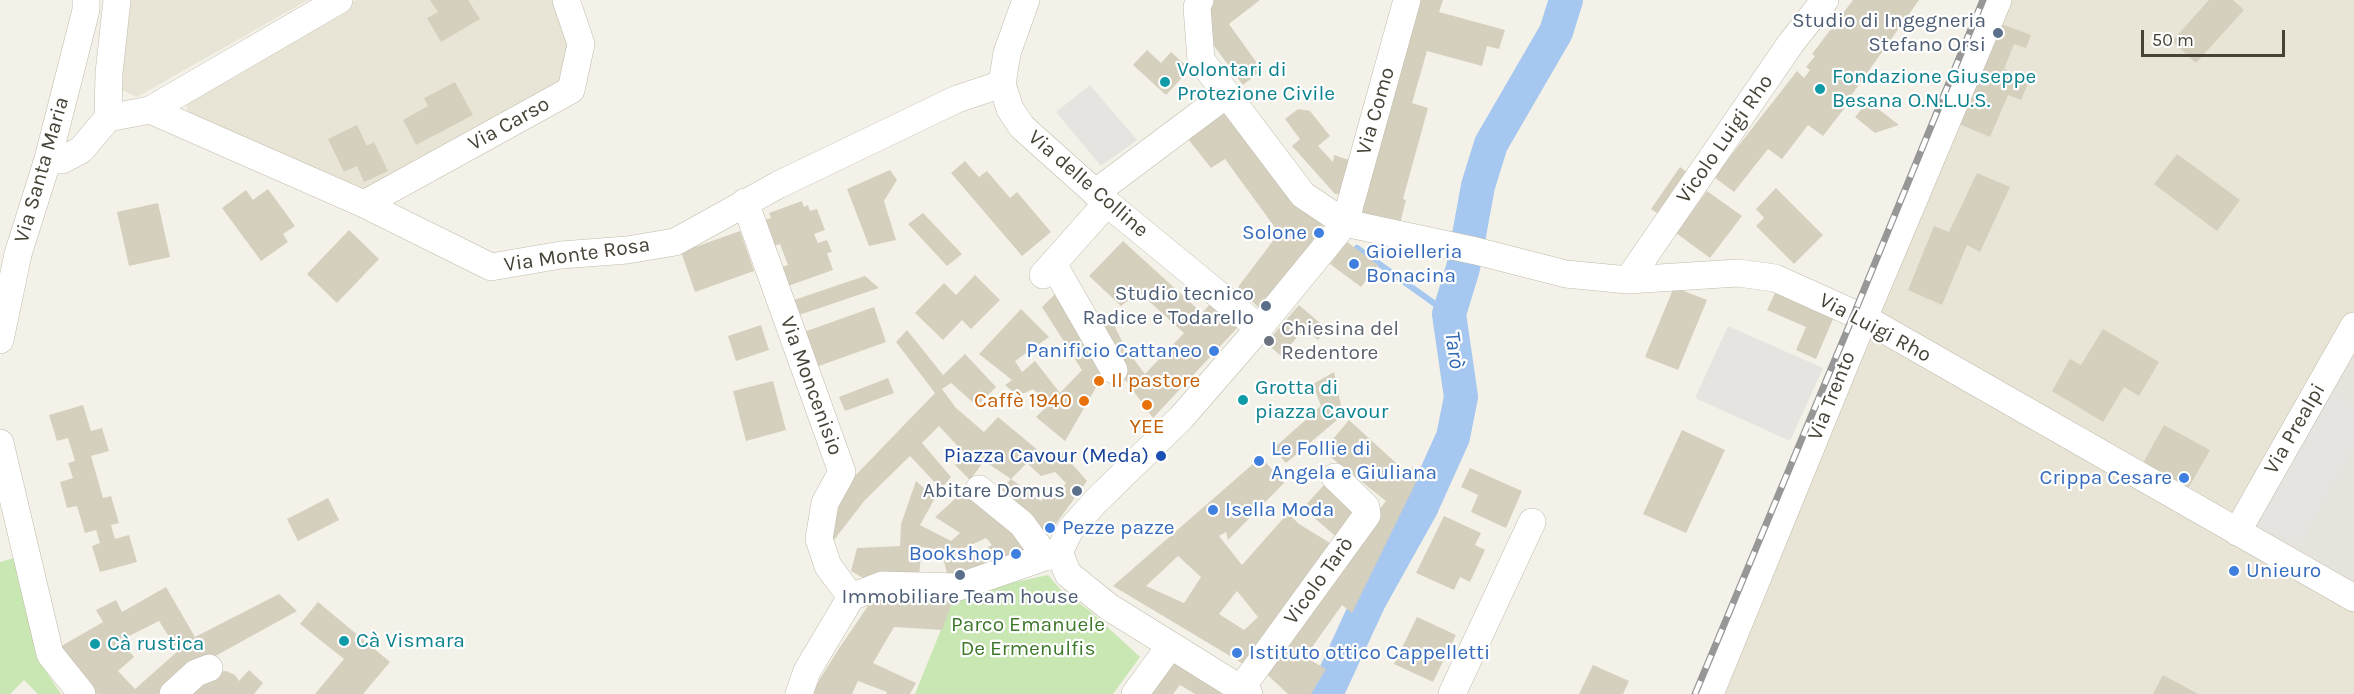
<!DOCTYPE html>
<meta charset="utf-8">
<style>
body{margin:0}
#map{position:relative;width:2354px;height:694px;overflow:hidden;background:#f4f2e8;font-family:Karla,sans-serif}
canvas{display:block}
.scale{position:absolute;left:2141px;top:30px;width:144px;height:27px;box-sizing:border-box;border:3px solid #474337;border-top:0;padding-left:8px;font-size:18px;line-height:21px;white-space:nowrap;color:#474337;-webkit-text-stroke:4px #fff;paint-order:stroke}
</style>
<div id="map">
<canvas width="2354" height="694"></canvas>
<div class="scale">50 m</div>
</div>
<script>
const ctx = document.querySelector('canvas').getContext('2d');
ctx.lineJoin = 'round';
function fill(path, color) { ctx.fillStyle = color; ctx.fill(path, 'evenodd'); }
const shape = rows => new Path2D(rows.map(r => 'M' + r).join(''));
function trace(path, color, width, dash) { ctx.strokeStyle = color; ctx.lineWidth = width; ctx.lineCap = dash ? 'butt' : 'round'; ctx.setLineDash(dash || []); ctx.stroke(path); }
function write(font, color, halo, rows, align = 'center') {
  ctx.font = font + ' Karla,sans-serif'; ctx.lineWidth = 4.5; ctx.setLineDash([]); ctx.textBaseline = 'middle'; ctx.strokeStyle = halo; ctx.fillStyle = color; for (const [text, x, y, turn = 0] of rows) {
    ctx.save(); ctx.translate(x, y); ctx.rotate((+turn || 0) * Math.PI / 180); ctx.textAlign = isNaN(turn) ? turn : align; if (halo) ctx.strokeText(text, 0, 0); ctx.fillText(text, 0, 0); ctx.restore();
  }
}
const residential = shape([
 [127,0,308,0,137,97,120,89],
 [355,0,560,0,574,69,555,90,363,193,189,115,183,95],
 [1991,0,2354,0,2354,332,2240,532,1861,314],
 [1860,318,2354,600,2354,694,1713,694]
]);
const industrial = shape([
 [2354,332,2354,595,2240,532]
]);
const green = shape([
 [14,558,41,664,61,694,38,694,24,680,10,694,0,694,0,562],
 [1048,575,1060,589,1090,611,1140,657,1113,694,915,694,955,595]
]);
const parking = shape([
 [1090,85,1137,140,1101,166,1056,112],
 [1728,326,1823,368,1790,441,1695,398],
 [2331,393,2354,404,2354,448,2300,546,2253,524]
]);
const stream = shape([
 [1357,248,1449,314]
]);
const river = shape([
 [1326,694,1369,601,1421,508,1453,437,1461,397,1449,314,1463,268,1478,186,1491,144,1556,32,1566,0]
]);
const building = shape([
 [430,0,468,0,480,19,441,42,427,18,438,12],
 [1209,0,1260,0,1229,24,1262,70,1243,85,1203,31],
 [1419,0,1443,0,1439,12,1505,30,1499,49,1487,46,1482,66,1427,51,1412,103,1428,108,1403,199,1406,200,1400,223,1361,212],
 [1853,0,1919,0,1848,100,1850,101,1823,136,1808,125,1782,159,1768,149,1734,192,1714,177,1797,71,1804,78,1810,70,1806,67,1815,56,1812,54],
 [2209,0,2233,0,2244,10,2196,63,2172,41],
 [1999,23,2031,35,2026,48,2014,44,2004,69,2030,79,2021,100,2008,95,1990,137,1959,124],
 [1147,50,1161,63,1171,52,1190,69,1166,95,1133,65],
 [455,82,473,115,416,145,403,120,428,106,424,98],
 [1868,101,1899,125,1875,133,1855,117],
 [1298,109,1310,111,1330,136,1318,146,1333,162,1334,155,1352,161,1344,193,1335,194,1292,146,1300,139,1285,119],
 [1228,111,1323,226,1319,240,1263,312,1238,287,1279,233,1225,159,1211,168,1188,139],
 [357,125,367,146,374,142,388,171,364,182,357,166,344,172,328,139],
 [2177,154,2240,200,2217,231,2154,184],
 [965,161,979,177,987,171,1010,198,1017,192,1051,232,1022,256,951,173],
 [1680,167,1698,180,1669,221,1651,209],
 [890,170,897,180,884,201,896,240,869,246,847,189],
 [1977,173,2010,187,1980,252,1967,245,1942,305,1908,290,1934,226,1949,232],
 [1776,188,1823,235,1794,264,1756,226,1764,218,1756,209],
 [268,189,295,226,283,234,288,242,261,261,222,208,246,190,253,200],
 [1707,191,1742,216,1710,258,1676,233],
 [802,201,804,207,808,205,810,211,817,209,825,230,814,234,818,243,827,240,832,252,827,253,833,270,788,286,782,267,788,265,780,244,768,248,765,220,771,218,769,213],
 [158,203,170,257,129,266,117,212],
 [923,213,962,254,947,266,908,224],
 [349,230,379,259,337,303,307,274],
 [740,231,754,271,695,292,681,252],
 [1123,241,1202,313,1211,303,1240,325,1153,418,1113,363,1097,324,1109,315,1126,349,1145,374,1184,333,1139,292,1121,306,1089,276],
 [1347,242,1378,265,1361,287,1330,264],
 [975,275,1000,300,971,329,962,320,943,340,915,313,944,283,956,295],
 [865,276,879,288,793,317,788,302],
 [1674,287,1707,300,1678,370,1645,357],
 [1059,290,1105,372,1065,441,1036,417,1049,404,1033,389,1018,396,1005,385,1012,380,979,354,1021,309,1049,337,1015,361,1022,372,1035,361,1060,393,1082,370,1042,307],
 [1775,293,1833,319,1816,359,1796,350,1806,327,1767,310],
 [1299,305,1327,329,1318,340,1305,328,1281,356,1266,343],
 [874,307,886,342,816,367,804,332],
 [761,325,769,350,736,361,728,336],
 [2103,329,2159,362,2139,396,2124,387,2103,422,2052,391,2070,359,2081,365],
 [907,330,943,375,965,354,996,387,977,406,951,383,942,389,956,408,984,432,998,417,1045,456,1060,450,1087,481,1042,543,994,497,1011,479,1041,501,1050,491,1055,498,1066,483,1055,472,1041,476,1027,463,1011,479,984,461,970,480,955,465,964,453,939,426,922,443,951,477,941,489,910,456,865,500,827,549,827,516,847,484,935,393,896,342],
 [1334,372,1343,415,1286,463,1273,449,1321,406,1313,384],
 [888,378,894,393,845,411,839,397],
 [773,381,786,430,746,441,733,391],
 [83,405,91,431,102,428,109,451,91,456,103,498,111,496,119,523,111,525,115,539,129,535,137,562,100,572,92,546,100,543,96,530,85,533,77,506,67,508,60,482,73,478,68,463,75,461,68,438,57,441,49,415],
 [1349,420,1407,473,1411,467,1421,472,1352,613,1342,605,1305,657,1326,669,1311,694,1288,694,1259,667,1386,501,1323,451],
 [2164,425,2210,450,2189,487,2143,463],
 [1682,430,1725,450,1686,533,1643,514],
 [1261,457,1284,483,1228,540,1226,532,1219,536,1242,565,1288,513,1299,524,1335,546,1245,665,1113,586],
 [1178,556,1201,577,1184,603,1146,586],
 [1237,591,1258,617,1244,630,1219,614],
 [1470,468,1522,491,1506,528,1471,512,1478,495,1461,487],
 [916,481,935,498,920,525,951,541,960,533,935,517,966,489,990,505,1029,545,1006,565,948,577,941,550,922,547,919,576,863,578,851,571,857,548,900,546,901,524],
 [986,538,992,545,958,563,956,552],
 [1324,485,1361,518,1341,541,1303,508],
 [328,498,339,520,298,541,287,519],
 [1444,516,1481,533,1475,545,1485,550,1470,582,1460,577,1454,590,1416,573],
 [166,587,195,637,279,594,297,611,208,660,168,694,97,694,58,648,103,622,96,610,116,600,122,612],
 [159,621,178,651,135,689,118,671,134,657,121,640],
 [879,594,955,595,942,630,894,627,873,663,916,683,910,694,886,694,887,692,858,681,852,694,813,694,818,682,840,647,872,600],
 [318,602,390,662,363,694,315,694,344,659,300,624],
 [1417,617,1456,635,1433,682,1394,664],
 [1176,657,1223,689,1221,694,1195,694,1180,685,1173,694,1147,694],
 [1593,665,1629,681,1623,694,1579,694],
 [249,670,263,683,254,694,178,694,209,682,219,672,226,671,235,675,239,681],
 [2163,675,2198,694,2153,694]
]);
const minor = shape([
 [1026,0,1007,53,1002,84,1010,109,1022,127,1107,203,1259,328],
 [1200,0,1197,7,1201,60,1303,195,1345,223,1476,251,1566,274,1628,280,1738,273,1775,278,1864,318,2354,598],
 [150,110,364,204,491,267,561,255,627,250,675,242,778,185,957,99,1002,84],
 [108,118,150,110,339,0],
 [48,159,62,160,81,150,108,118,109,73,117,0],
 [1095,193,1227,94],
 [745,202,842,472,825,503,819,539,828,566,851,597],
 [364,204,571,90,581,44,566,0],
 [1053,264,1114,370],
 [1043,275,1107,203],
 [1628,280,1791,43,1825,0],
 [0,340,18,254,48,159,86,10,86,0],
 [0,443,50,654,82,694],
 [979,489,1022,524,1046,557],
 [2237,532,2354,326],
 [1059,552,1070,530,1096,501,1181,418,1259,328,1345,223,1407,0],
 [1059,552,1068,574,1109,607,1249,694],
 [173,694,196,673,209,668],
 [799,694,807,671,851,597,882,585,958,587,1059,552],
 [1135,694,1170,646],
 [1237,694,1367,515,1366,507,1335,477],
 [1452,694,1532,522],
 [1710,694,1864,318,1998,0]
]);
const rail = shape([
 [1695,694,1854,314,1983,0]
]);
const markers = [
 [1998,33,6,"#5c6f8a"],
 [1165,82,6,"#0f9aa8"],
 [1820,89,6,"#0f9aa8"],
 [1319,233,6,"#3f7fe0"],
 [1354,264,6,"#3f7fe0"],
 [1266,306,6,"#5c6f8a"],
 [1269,341,6,"#6b7280"],
 [1214,351,6,"#3f7fe0"],
 [1099,381,6,"#e8710a"],
 [1243,400,6,"#0f9aa8"],
 [1084,401,6,"#e8710a"],
 [1147,405,6,"#e8710a"],
 [1161,456,6,"#1a4fb4"],
 [1259,461,6,"#3f7fe0"],
 [2184,478,6,"#3f7fe0"],
 [1077,491,6,"#5c6f8a"],
 [1213,510,6,"#3f7fe0"],
 [1050,528,6,"#3f7fe0"],
 [1016,554,6,"#3f7fe0"],
 [2234,571,6,"#3f7fe0"],
 [960,575,6,"#5c6f8a"],
 [344,641,6,"#0f9aa8"],
 [95,644,6,"#0f9aa8"],
 [1237,653,6,"#3f7fe0"]
];
const serviceNames = [
 ["Studio di Ingegneria",1986,21],
 ["Stefano Orsi",1986,45],
 ["Studio tecnico",1254,294],
 ["Radice e Todarello",1254,318],
 ["Abitare Domus",1065,491],
 ["Immobiliare Team house",960,597,"center"]
];
const cultureNames = [
 ["Volontari di",1177,70],
 ["Protezione Civile",1177,94],
 ["Fondazione Giuseppe",1832,77],
 ["Besana O.N.L.U.S.",1832,101],
 ["Grotta di",1255,388],
 ["piazza Cavour",1255,412],
 ["Cà Vismara",356,641],
 ["Cà rustica",107,644]
];
const streetNames = [
 ["Via Como",1376,111,-74],
 ["Via Carso",509,124,-29],
 ["Vicolo Luigi Rho",1725,139,-55],
 ["Via Santa Maria",42,170,-74],
 ["Via delle Colline",1088,184,41],
 ["Via Monte Rosa",577,255,-8],
 ["Via Luigi Rho",1875,328,28],
 ["Via Moncenisio",811,386,70],
 ["Via Trento",1832,396,-68],
 ["Via Prealpi",2295,429,-60],
 ["Vicolo Tarò",1319,581,-54]
];
const shopNames = [
 ["Solone",1307,233,"right"],
 ["Gioielleria",1366,252],
 ["Bonacina",1366,276],
 ["Panificio Cattaneo",1202,351,"right"],
 ["Le Follie di",1271,449],
 ["Angela e Giuliana",1271,473],
 ["Crippa Cesare",2172,478,"right"],
 ["Isella Moda",1225,510],
 ["Pezze pazze",1062,528],
 ["Bookshop",1004,554,"right"],
 ["Unieuro",2246,571],
 ["Istituto ottico Cappelletti",1249,653]
];
const worshipNames = [
 ["Chiesina del",1281,329],
 ["Redentore",1281,353]
];
const foodNames = [
 ["Il pastore",1111,381],
 ["Caffè 1940",1072,401,"right"],
 ["YEE",1147,427,"center"]
];
const transitNames = [
 ["Piazza Cavour (Meda)",1149,456]
];
const parkNames = [
 ["Parco Emanuele",1028,625],
 ["De Ermenulfis",1028,649]
];
const waterNames = [
 ["Tarò",1454,350,82]
];
fill(residential, '#e8e5d6');
fill(industrial, '#e6e3dd');
fill(green, '#c8e7b2');
fill(parking, '#e5e4e0');
trace(stream, '#a6c7ef', 6);
trace(river, '#a6c7ef', 34);
fill(building, '#d5cfbe');
trace(minor, '#bfbbab', 28);
trace(minor, '#fff', 27);
trace(rail, '#979797', 7);
trace(rail, '#fff', 4.5, [14]);
for (const [x, y, r, color] of markers) { const dot = new Path2D(); dot.arc(x, y, r, 0, 2 * Math.PI); ctx.fillStyle = color; ctx.fill(dot); trace(dot, '#fff', 2); }
write('21px', '#4e5e75', '#fff', serviceNames, 'right');
write('21px', '#0d838f', '#fff', cultureNames, 'left');
write('21px', '#474337', '#fff', streetNames);
write('21px', '#366cbe', '#fff', shopNames, 'left');
write('21px', '#5b616d', '#fff', worshipNames, 'left');
write('21px', '#c56008', '#fff', foodNames, 'left');
write('21px', '#164399', '#fff', transitNames, 'right');
write('21px', '#3d782b', '#fff', parkNames);
write('italic 22px', '#316ab2', '#fff', waterNames);
</script>
